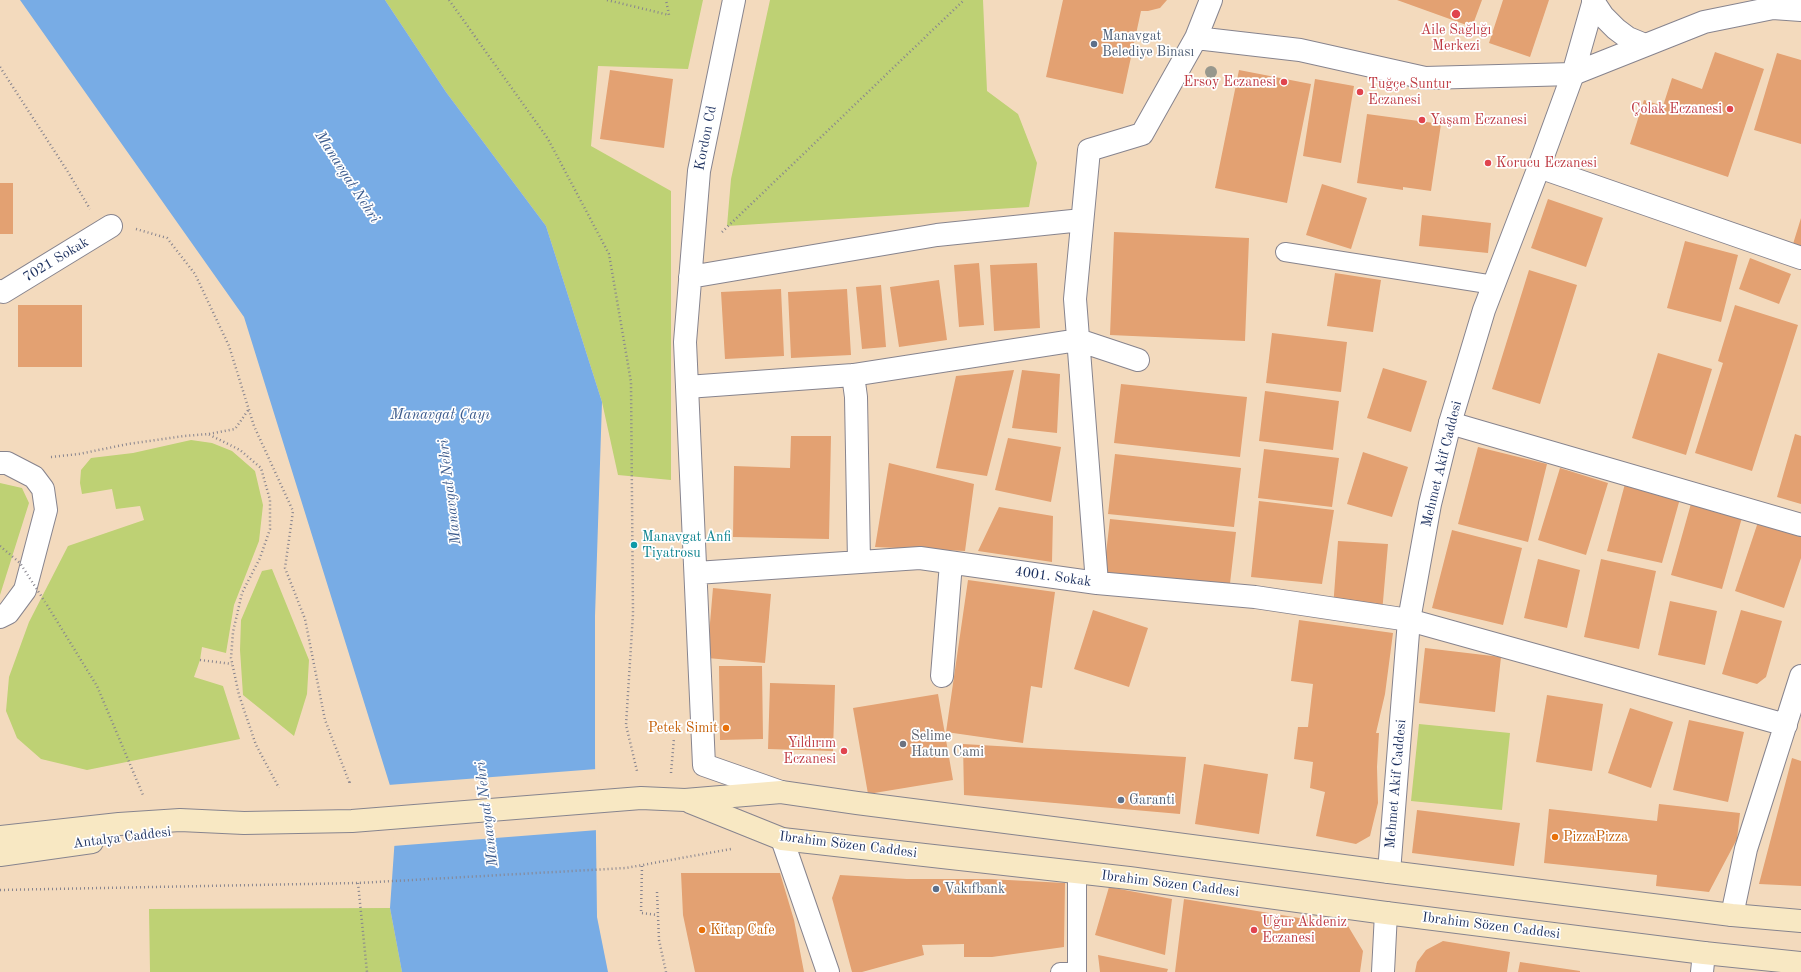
<!DOCTYPE html>
<meta charset="utf-8">
<style>
body{margin:0}
canvas{display:block;background:#f3dabd}
</style>
<canvas width="1801" height="972"></canvas>
<script>
const ctx = document.querySelector('canvas').getContext('2d');
ctx.lineJoin = 'round';
function fill(path, color) { ctx.fillStyle = color; ctx.fill(path, 'evenodd'); }
const shape = rows => new Path2D(rows.map(r => 'M' + r).join(''));
function trace(path, color, width, dash) { ctx.strokeStyle = color; ctx.lineWidth = width; ctx.lineCap = dash ? 'butt' : 'round'; ctx.setLineDash(dash || []); ctx.stroke(path); }
function write(font, color, halo, rows, align = 'center') {
  ctx.font = font + ' "Old Standard TT",serif'; ctx.lineWidth = 3.5; ctx.setLineDash([]); ctx.textBaseline = 'middle'; ctx.strokeStyle = halo; ctx.fillStyle = color; for (const [text, x, y, turn = 0] of rows) {
    ctx.save(); ctx.translate(x, y); ctx.rotate((+turn || 0) * Math.PI / 180); ctx.textAlign = isNaN(turn) ? turn : align; if (halo) ctx.strokeText(text, 0, 0); ctx.fillText(text, 0, 0); ctx.restore();
  }
}
const green = shape([
 [385,0,703,0,688,69,598,66,591,146,671,191,671,480,618,475,602,402,546,226,446,92],
 [770,0,983,0,987,91,1018,114,1037,163,1029,207,727,226,731,179],
 [191,440,212,443,232,451,255,471,263,505,259,541,234,605,226,653,202,647,200,660,194,677,223,686,240,739,87,770,41,759,17,738,6,711,9,677,29,622,68,546,144,520,140,506,116,509,112,489,82,494,80,483,81,470,91,458,133,453],
 [0,483,22,488,29,503,0,595],
 [272,569,309,660,307,694,294,736,243,695,240,650,241,620,262,571],
 [1419,724,1510,733,1502,810,1411,801],
 [390,908,402,972,150,972,149,909]
]);
const water = shape([
 [20,0,385,0,446,92,546,226,602,402,595,616,595,759,597,917,608,972,402,972,390,908,397,808,244,317]
]);
const pier = shape([
 [597,769,598,830,393,846,395,808,388,785]
]);
const building = shape([
 [1063,0,1167,0,1160,8,1148,11,1141,11,1123,94,1046,77],
 [1397,0,1482,0,1472,27],
 [1503,0,1549,0,1530,57,1489,43],
 [1715,52,1764,69,1728,177,1630,144,1644,100,1663,106,1672,78,1702,89],
 [1777,53,1801,60,1801,144,1754,130],
 [610,70,673,79,664,148,600,139],
 [1239,70,1311,84,1287,203,1215,188],
 [1315,79,1354,86,1341,163,1303,156],
 [1367,114,1441,124,1431,191,1403,187,1403,190,1357,183],
 [0,183,13,183,13,234,0,234],
 [1322,184,1367,198,1351,249,1306,235],
 [1548,199,1603,218,1586,267,1531,248],
 [1422,215,1491,223,1488,253,1419,246],
 [1801,218,1801,246,1793,244],
 [1114,232,1249,238,1245,341,1110,335],
 [1685,241,1738,255,1721,322,1667,308],
 [1750,258,1791,274,1779,304,1739,289],
 [979,263,984,325,959,327,954,265],
 [1037,263,1040,328,994,331,990,265],
 [1529,270,1577,285,1540,404,1492,389],
 [1335,273,1381,280,1373,332,1327,326],
 [939,280,947,340,899,347,890,287],
 [881,285,886,347,862,349,856,287],
 [781,289,784,356,725,359,721,292],
 [847,289,851,355,791,358,788,292],
 [18,305,82,305,82,367,18,367],
 [1735,305,1798,325,1752,471,1695,453,1723,363,1718,361],
 [1272,333,1347,342,1341,392,1266,383],
 [1658,353,1712,369,1686,455,1632,438],
 [1383,368,1427,381,1411,432,1367,418],
 [1014,370,987,476,936,468,956,376],
 [1022,370,1060,374,1057,433,1012,428],
 [1121,384,1247,397,1240,457,1114,443],
 [1265,391,1339,401,1333,450,1259,441],
 [1795,434,1801,436,1801,504,1777,497],
 [791,436,831,436,829,539,733,537,734,466,790,468],
 [1008,438,1061,447,1051,502,995,490],
 [1478,447,1547,464,1528,542,1458,524],
 [1264,449,1339,458,1332,507,1258,498],
 [1363,452,1408,467,1392,517,1347,504],
 [1115,454,1241,468,1234,527,1108,514],
 [889,463,974,484,965,551,875,547],
 [1560,468,1608,483,1586,555,1538,540],
 [1626,480,1681,495,1662,563,1607,551],
 [1692,500,1743,514,1722,589,1671,575],
 [1259,501,1334,510,1322,584,1251,577],
 [999,507,1053,516,1052,562,978,551],
 [1110,519,1236,532,1229,592,1103,579],
 [1759,519,1801,534,1801,558,1784,608,1735,591],
 [1452,530,1522,548,1503,625,1432,608],
 [1338,541,1388,544,1382,613,1333,608],
 [1538,559,1580,570,1567,628,1524,618],
 [1601,559,1656,571,1639,649,1584,637],
 [968,580,1055,592,1042,688,1031,686,1023,743,946,732],
 [713,588,771,594,765,663,707,658],
 [1670,601,1717,611,1705,665,1658,655],
 [1093,610,1148,628,1129,687,1074,669],
 [1741,610,1782,621,1766,677,1757,684,1722,674],
 [1299,620,1393,633,1385,694,1376,733,1379,733,1377,767,1378,803,1370,836,1356,844,1316,836,1325,792,1310,788,1313,762,1294,759,1298,727,1308,727,1313,684,1291,681],
 [1425,648,1501,657,1495,712,1419,703],
 [719,666,762,666,763,739,720,740],
 [770,683,835,685,833,751,768,749],
 [938,694,953,780,868,794,853,708],
 [1547,695,1603,704,1592,771,1536,762],
 [1630,708,1673,722,1651,788,1608,773],
 [1689,720,1744,732,1728,802,1673,790],
 [963,744,1186,757,1180,814,964,795],
 [1792,758,1801,761,1801,886,1759,884],
 [1204,764,1268,774,1259,834,1195,824],
 [1659,804,1740,813,1737,839,1709,892,1656,886,1657,875,1544,863,1549,809,1657,821],
 [1417,810,1520,823,1514,866,1412,853],
 [681,873,780,873,794,920,804,972,695,972,683,915],
 [840,875,907,879,989,879,1065,883,1064,947,992,957,964,957,964,944,922,945,924,955,862,972,852,972,832,898],
 [1109,887,1172,899,1165,955,1095,935],
 [1184,899,1348,926,1363,951,1360,972,1175,972],
 [1443,941,1510,952,1507,972,1415,972,1417,962,1426,950],
 [1098,955,1168,969,1167,972,1100,972],
 [1520,962,1580,971,1580,972,1518,972]
]);
const path = shape([
 [449,0,548,139,609,254,631,382,633,614,626,725,637,771],
 [607,0,669,15,666,0],
 [0,67,68,172,90,209],
 [136,229,167,238,195,274,229,346,254,426,293,511,285,568,305,619,325,720,350,784,349,779],
 [722,232,964,0],
 [209,434,235,429,249,409],
 [51,457,79,454,128,444,184,436,208,434,240,450,261,468,270,500,270,529,260,558,242,593,233,632,231,658,239,695,256,745,279,788],
 [47,605,97,686,143,795],
 [200,660,232,664],
 [671,773,674,738],
 [642,866,641,913,658,915],
 [358,883,367,972],
 [0,890,358,883,626,868,731,849],
 [657,892,659,940,666,972]
]);
const service = shape([
 [1285,252,1494,285],
 [1060,972,1077,972],
 [1077,972,1077,872]
]);
const pedestrian = shape([
 [1702,972,1704,953]
]);
const minor = shape([
 [734,0,699,171,685,342,704,765,781,792],
 [1593,1,1603,16,1616,29,1628,38,1645,45],
 [1196,38,1300,50,1425,78,1573,74,1704,22,1773,8,1801,10],
 [1573,74,1594,0],
 [1539,167,1801,258],
 [690,277,937,235,1082,220],
 [0,291,3,292,111,226],
 [853,375,856,397,859,562],
 [687,387,853,375,1078,340,1138,360],
 [1450,423,1801,525],
 [0,463,7,463,34,477,43,489,46,510,25,590,8,613,0,617],
 [696,573,920,558,1097,583,1255,597,1409,620,1786,725],
 [1097,583,1075,299,1089,150,1142,134,1196,38,1211,0],
 [942,676,951,563],
 [782,839,828,972],
 [1732,915,1746,849,1801,676]
]);
const tertiary = shape([
 [1389,872,1409,620,1430,504,1450,423,1484,310,1539,167,1573,74],
 [1383,972,1386,913]
]);
const secondary = shape([
 [690,802,782,839,1129,878,1386,913,1704,953,1801,963],
 [0,837,119,824,180,820,244,823,352,821,641,798,685,800,781,792,857,803,1123,837,1389,872,1732,915,1801,921],
 [0,855,92,842]
]);
const pathBridge = shape([
 [0,546,20,563,45,602]
]);
const trees = [
 [1211,72]
];
const markers = [
 [1456,14,5,"#e0444e"],
 [1094,44,4,"#5c6f8a"],
 [1284,82,4,"#e0444e"],
 [1360,92,4,"#e0444e"],
 [1730,109,4,"#e0444e"],
 [1422,120,4,"#e0444e"],
 [1488,163,4,"#e0444e"],
 [634,545,4,"#0f9aa8"],
 [726,728,4,"#e8710a"],
 [903,744,4,"#6b7280"],
 [844,751,4,"#e0444e"],
 [1121,800,4,"#5c6f8a"],
 [1555,837,4,"#e8710a"],
 [936,889,4,"#5c6f8a"],
 [702,930,4,"#e8710a"],
 [1254,930,4,"#e0444e"]
];
const healthNames = [
 ["Aile Sağlığı",1456,30,"center"],
 ["Merkezi",1456,46,"center"],
 ["Ersoy Eczanesi",1276,82,"right"],
 ["Tuğçe Suntur",1368,84],
 ["Eczanesi",1368,100],
 ["Çolak Eczanesi",1722,109,"right"],
 ["Yaşam Eczanesi",1430,120],
 ["Korucu Eczanesi",1496,163],
 ["Yıldırım",836,743,"right"],
 ["Eczanesi",836,759,"right"],
 ["Uğur Akdeniz",1262,922],
 ["Eczanesi",1262,938]
];
const serviceNames = [
 ["Manavgat",1102,36],
 ["Belediye Binası",1102,52],
 ["Garanti",1129,800],
 ["Vakıfbank",944,889]
];
const streetNames = [
 ["Kordon Cd",706,138,-79],
 ["7021 Sokak",56,260,-31],
 ["Mehmet Akif Caddesi",1442,464,-76],
 ["4001. Sokak",1053,577,8],
 ["Mehmet Akif Caddesi",1396,784,-85],
 ["Antalya Caddesi",122,838,-7],
 ["Ibrahim Sözen Caddesi",848,845,7],
 ["Ibrahim Sözen Caddesi",1170,884,7],
 ["Ibrahim Sözen Caddesi",1491,926,7]
];
const cultureNames = [
 ["Manavgat Anfi",642,537],
 ["Tiyatrosu",642,553]
];
const foodNames = [
 ["Petek Simit",718,728,"right"],
 ["PizzaPizza",1563,837],
 ["Kitap Cafe",710,930]
];
const worshipNames = [
 ["Selime",911,736],
 ["Hatun Cami",911,752]
];
const waterNames = [
 ["Manavgat Nehri",347,177,57],
 ["Manavgat Çayı",440,415],
 ["Manavgat Nehri",450,492,-97],
 ["Manavgat Nehri",487,814,-97]
];
fill(green, '#bed174');
fill(water, '#78ace5');
fill(pier, '#f3dabd');
fill(building, '#e3a172');
trace(service, '#87848e', 20);
trace(pedestrian, '#87848e', 24);
trace(minor, '#87848e', 24);
trace(tertiary, '#87848e', 24);
trace(secondary, '#87848e', 24);
trace(path, '#87848e', 2.5, [1, 3]);
trace(service, '#fff', 18);
trace(pedestrian, '#fff', 22);
trace(minor, '#fff', 22);
trace(tertiary, '#fff', 22);
trace(secondary, '#f8e8c3', 22);
trace(pathBridge, '#87848e', 2.5, [1, 3]);
ctx.fillStyle = '#97978d';
for (const [x, y] of trees) { ctx.beginPath(); ctx.arc(x, y, 6, 0, 2 * Math.PI); ctx.fill(); }
for (const [x, y, r, color] of markers) { const dot = new Path2D(); dot.arc(x, y, r, 0, 2 * Math.PI); ctx.fillStyle = color; ctx.fill(dot); trace(dot, '#fff', 1.5); }
write('14px', '#be3a42', '#fff', healthNames, 'left');
write('14px', '#4e5e75', '#fff', serviceNames, 'left');
write('14px', '#1b2f5e', '#fff', streetNames);
write('14px', '#0d838f', '#fff', cultureNames, 'left');
write('14px', '#c56008', '#fff', foodNames, 'left');
write('14px', '#5b616d', '#fff', worshipNames, 'left');
write('italic 15px', '#3c5b8d', '#fff', waterNames);
</script>
